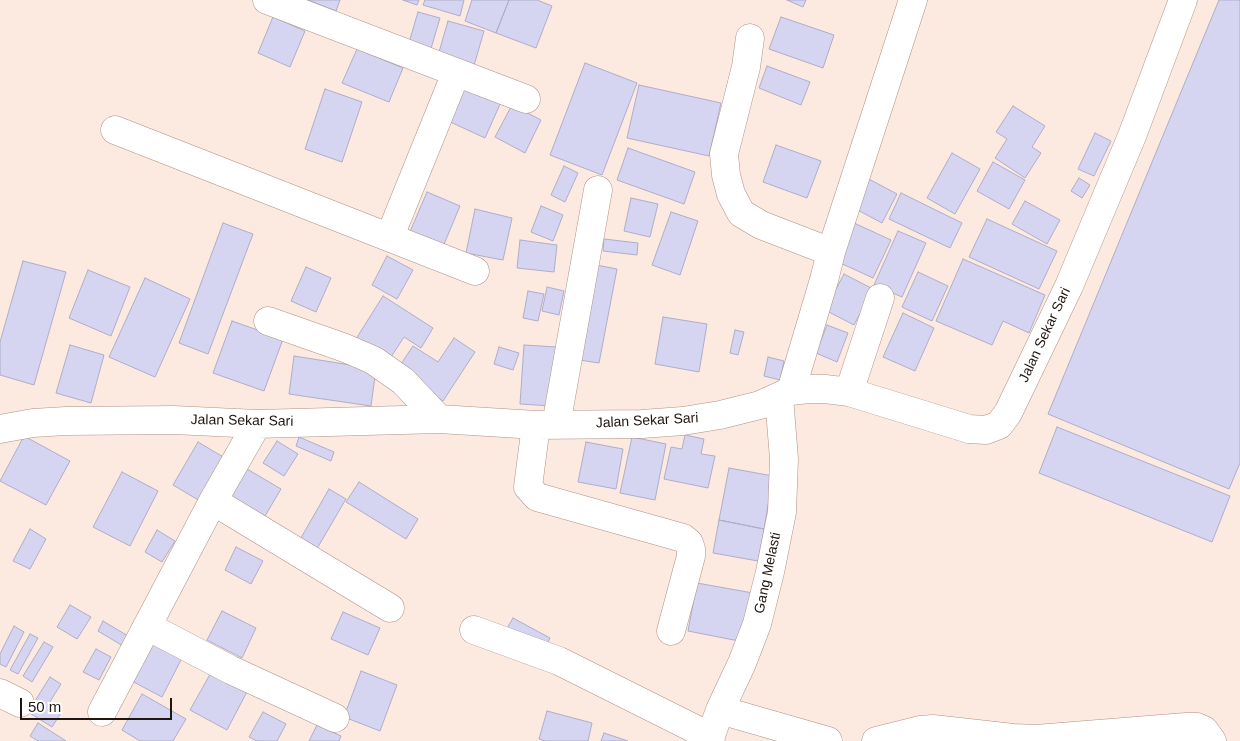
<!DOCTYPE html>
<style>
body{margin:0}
#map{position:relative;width:1240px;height:741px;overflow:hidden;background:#fce9e0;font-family:Arial,sans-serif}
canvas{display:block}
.scale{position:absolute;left:20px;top:698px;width:152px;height:22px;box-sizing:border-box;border:2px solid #201611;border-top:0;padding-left:6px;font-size:15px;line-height:18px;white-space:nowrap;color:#201611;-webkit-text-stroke:4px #fff;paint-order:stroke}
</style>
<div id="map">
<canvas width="1240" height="741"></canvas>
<div class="scale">50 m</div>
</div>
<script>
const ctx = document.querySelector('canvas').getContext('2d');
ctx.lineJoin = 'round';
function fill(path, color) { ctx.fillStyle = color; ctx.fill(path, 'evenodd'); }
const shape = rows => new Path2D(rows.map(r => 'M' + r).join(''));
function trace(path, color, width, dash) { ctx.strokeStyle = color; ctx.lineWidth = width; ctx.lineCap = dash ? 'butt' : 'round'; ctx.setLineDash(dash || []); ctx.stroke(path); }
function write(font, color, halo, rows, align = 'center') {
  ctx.font = font + ' Arial,sans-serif'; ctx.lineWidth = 4; ctx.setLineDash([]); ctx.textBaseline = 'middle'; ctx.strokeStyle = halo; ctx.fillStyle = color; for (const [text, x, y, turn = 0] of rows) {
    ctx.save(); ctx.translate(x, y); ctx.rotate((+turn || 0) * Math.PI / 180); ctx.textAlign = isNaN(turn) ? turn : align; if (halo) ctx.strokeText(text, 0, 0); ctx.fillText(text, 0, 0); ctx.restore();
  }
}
const building = shape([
 [308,0,340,0,336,11,308,0],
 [403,0,419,0,417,5,403,0],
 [425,0,464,0,460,16,423,5,425,0],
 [472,0,509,0,496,33,465,21,472,0],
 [509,0,537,0,552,6,536,48,496,33,509,0],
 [787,0,806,0,803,7,787,0],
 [1219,0,1240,0,1240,463,1229,489,1048,414,1219,0],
 [418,12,440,18,430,52,408,46,418,12],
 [273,17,305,31,290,67,258,53,273,17],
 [781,17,834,35,823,68,769,49,781,17],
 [448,21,484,31,473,69,437,59,448,21],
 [357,49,403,68,389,102,342,83,357,49],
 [585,63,637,83,602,175,550,155,585,63],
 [767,66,810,82,801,105,759,88,767,66],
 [462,85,501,102,485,138,446,120,462,85],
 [639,85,721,103,709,156,627,138,639,85],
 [325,89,362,102,342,162,305,149,325,89],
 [512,105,541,120,525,153,495,137,512,105],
 [1013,106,1045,126,1032,147,1041,153,1025,178,995,158,1007,139,996,132,1013,106],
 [1095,133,1111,141,1094,176,1078,169,1095,133],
 [776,145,821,161,807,198,763,182,776,145],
 [628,148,695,172,684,204,617,180,628,148],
 [952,153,980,169,955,214,927,198,952,153],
 [993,162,1025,180,1009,209,977,191,993,162],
 [564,166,578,173,565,202,551,195,564,166],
 [867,178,897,194,882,223,852,207,867,178],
 [1079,178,1090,185,1082,198,1071,191,1079,178],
 [427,192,460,206,442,249,409,234,427,192],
 [901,193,962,223,950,248,889,219,901,193],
 [631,198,658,204,650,237,624,231,631,198],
 [1025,201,1060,220,1047,244,1012,224,1025,201],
 [541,206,563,215,553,241,531,232,541,206],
 [475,209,512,218,503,260,466,253,475,209],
 [671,212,698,221,680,275,652,265,671,212],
 [987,219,1057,251,1039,289,969,257,987,219],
 [223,223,253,234,208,354,179,343,223,223],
 [854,223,891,240,873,278,836,261,854,223],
 [898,231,926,243,902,297,874,285,898,231],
 [604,239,638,243,637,255,603,251,604,239],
 [520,240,557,245,554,272,517,268,520,240],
 [387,256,413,270,397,299,372,285,387,256],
 [963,259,1045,295,1029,333,1003,321,992,345,936,321,963,259],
 [23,261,66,272,34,385,0,375,0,342,23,261],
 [591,264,617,269,599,363,573,359,591,264],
 [306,267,331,278,316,312,291,301,306,267],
 [88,270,130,287,111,336,69,318,88,270],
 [918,272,948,286,932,321,902,307,918,272],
 [844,274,873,289,854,325,825,310,844,274],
 [145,278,190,299,155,377,109,357,145,278],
 [547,287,564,291,559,315,542,311,547,287],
 [528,291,544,294,538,321,523,318,528,291],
 [383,296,433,328,421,348,404,337,387,363,354,342,383,296],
 [903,313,934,328,915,371,883,357,903,313],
 [663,317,707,324,699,372,655,364,663,317],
 [232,321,283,339,264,391,213,373,232,321],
 [827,325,848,333,837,362,816,353,827,325],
 [735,330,744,332,738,355,730,353,735,330],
 [454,338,475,352,443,401,397,370,413,346,438,362,454,338],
 [70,345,104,355,91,403,56,393,70,345],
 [524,345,557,347,553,406,520,404,524,345],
 [499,347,519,353,513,370,494,364,499,347],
 [294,356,376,369,371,406,289,394,294,356],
 [768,357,784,361,780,380,764,376,768,357],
 [1057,427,1230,496,1212,542,1039,473,1057,427],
 [685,435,704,439,701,454,715,456,708,488,664,479,671,447,682,449,685,435],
 [24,436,70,461,46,505,0,481,24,436],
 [299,437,334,452,331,461,296,446,299,437],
 [632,437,666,444,655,500,620,493,632,437],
 [277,441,298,454,284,476,263,463,277,441],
 [198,442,230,461,205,504,173,485,198,442],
 [586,442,623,449,616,489,578,482,586,442],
 [729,468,773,476,764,529,719,520,729,468],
 [247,469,281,489,265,516,231,497,247,469],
 [122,472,158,491,130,546,93,527,122,472],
 [359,482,418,519,406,539,346,502,359,482],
 [329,489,346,499,315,552,298,543,329,489],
 [719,520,764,529,758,561,713,553,719,520],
 [30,529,46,539,30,569,13,561,30,529],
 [157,530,175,541,162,562,145,552,157,530],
 [236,547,263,561,251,584,225,570,236,547],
 [697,583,753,593,744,642,688,631,697,583],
 [70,605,91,617,77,639,57,627,70,605],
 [222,611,256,628,242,658,207,640,222,611],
 [343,612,380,628,368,655,331,639,343,612],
 [513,618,550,638,544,650,506,630,513,618],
 [103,621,128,636,123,646,98,631,103,621],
 [14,626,24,632,6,667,0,664,0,654,14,626],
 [30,634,38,638,18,674,10,670,30,634],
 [149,639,183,656,162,697,128,679,149,639],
 [44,642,53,647,32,682,23,676,44,642],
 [96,649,111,657,99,680,83,672,96,649],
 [213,669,249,688,227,730,190,710,213,669],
 [361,671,397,685,380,731,344,717,361,671],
 [50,677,61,684,48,705,61,713,52,727,28,712,50,677],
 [142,694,186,719,173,741,140,741,122,730,142,694],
 [547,711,592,723,588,741,545,741,539,739,547,711],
 [263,712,286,724,277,741,257,741,249,737,263,712],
 [38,723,66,741,38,741,30,736,38,723],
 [317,725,341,736,339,741,309,741,317,725],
 [604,733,628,741,601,741,604,733]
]);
const minor = shape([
 [267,0,526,99],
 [750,38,746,67,724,154,726,175,731,194,741,213,761,225,831,252],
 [115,130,475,271],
 [390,236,456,73],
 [268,321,345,348,373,360,403,381,439,419],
 [791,391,824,280,831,252,913,0],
 [849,392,880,298],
 [536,425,528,487,537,497,683,538,689,543,691,549,691,556,671,631],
 [556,425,598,190],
 [0,429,33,423,66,421,174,420,257,424,439,419,536,425,642,424,683,421,720,415,760,405,791,391,808,389,825,389,849,392,969,429,986,430,999,425,1008,413,1069,286,1132,136,1183,0],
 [213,501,390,608],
 [147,626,231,670,335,718],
 [474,630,559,661,711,737],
 [0,693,20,703],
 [720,710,828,741],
 [102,712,213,501,257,424],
 [709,741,720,710,742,663,757,624,770,572,782,512,784,459,779,397],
 [876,741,920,730,933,729,1013,738,1036,739,1186,727,1197,727,1204,730,1212,741]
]);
const streetNames = [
 ["Jalan Sekar Sari",1045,335,-65],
 ["Jalan Sekar Sari",242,421,1],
 ["Jalan Sekar Sari",647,421,-3],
 ["Gang Melasti",768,573,-78]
];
fill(building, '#d5d5f2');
trace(building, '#aeadc9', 1);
trace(minor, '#ae9285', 29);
trace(minor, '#fff', 28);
write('14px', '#201611', '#fff', streetNames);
</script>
